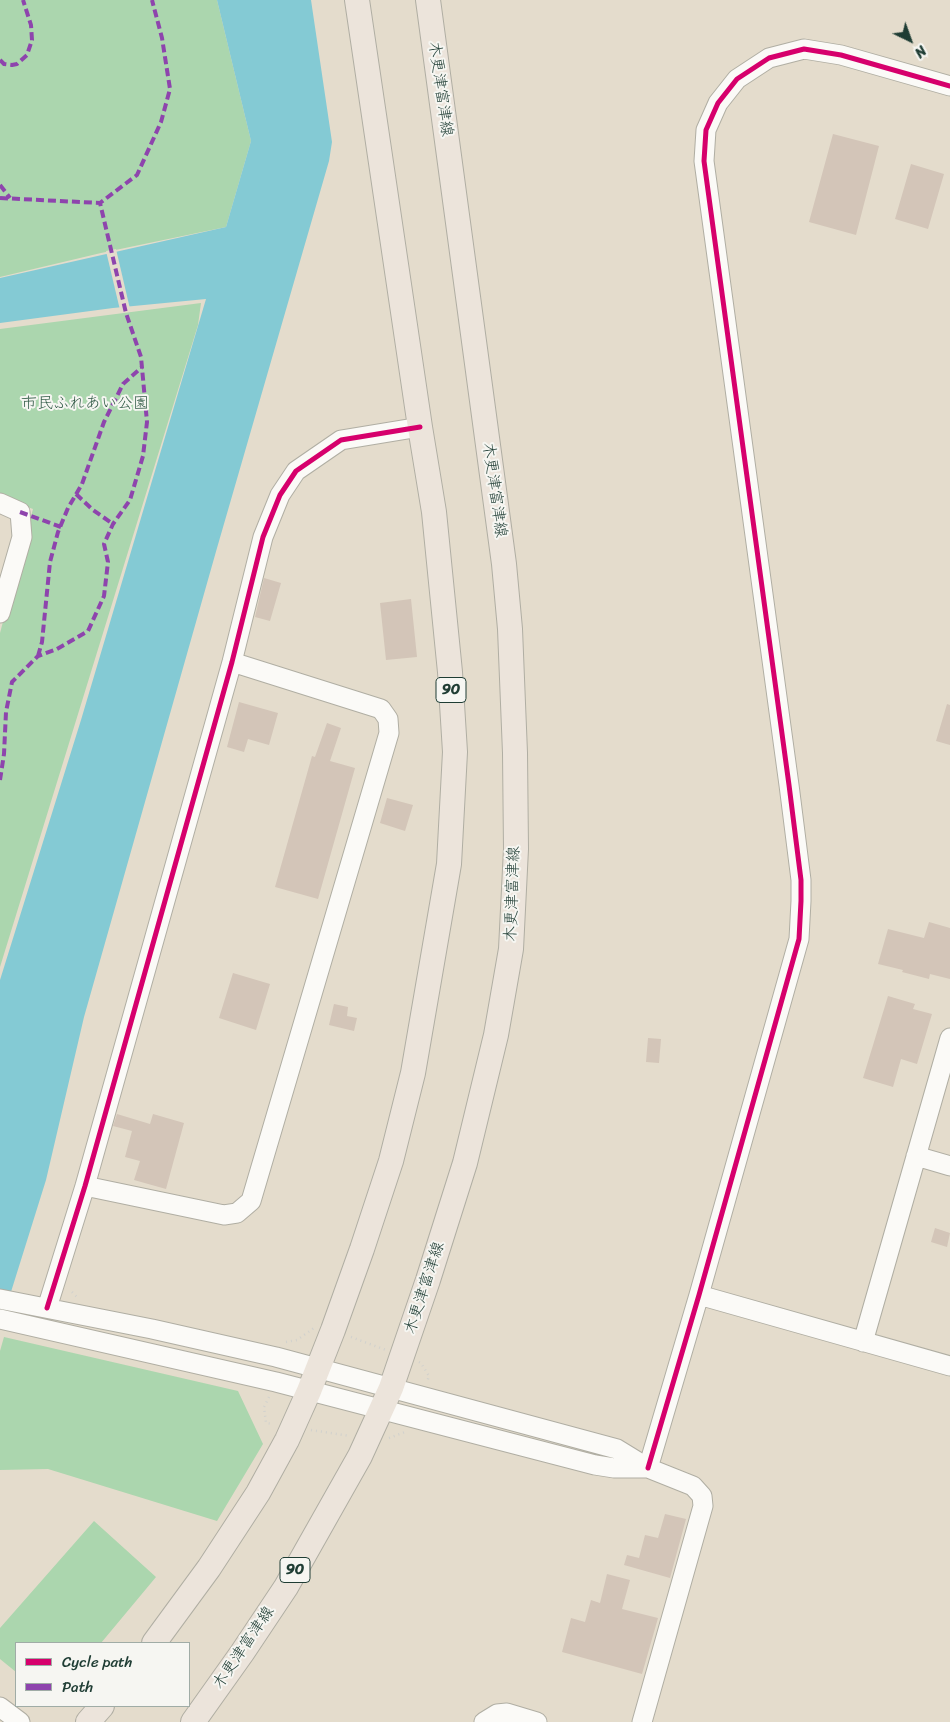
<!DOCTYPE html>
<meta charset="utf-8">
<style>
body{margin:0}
#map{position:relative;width:950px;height:1722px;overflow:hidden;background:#e4dccc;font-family:Sriracha,sans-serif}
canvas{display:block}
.legend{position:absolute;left:15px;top:1642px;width:175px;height:65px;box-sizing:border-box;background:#f6f6f2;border:1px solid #a0aca6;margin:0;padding:6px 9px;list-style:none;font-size:15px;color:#1f3d34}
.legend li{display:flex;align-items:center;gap:10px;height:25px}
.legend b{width:25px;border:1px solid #a0aca6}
.north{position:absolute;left:885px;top:15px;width:50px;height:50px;-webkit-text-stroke:4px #f6f6f2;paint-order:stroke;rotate:138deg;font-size:14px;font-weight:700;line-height:20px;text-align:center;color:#1f3d34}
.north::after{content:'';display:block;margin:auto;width:18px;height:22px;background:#1f3d34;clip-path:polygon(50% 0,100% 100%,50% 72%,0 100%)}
</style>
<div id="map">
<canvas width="950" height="1722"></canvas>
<ul class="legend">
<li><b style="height:6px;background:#d6006c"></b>Cycle path</li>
<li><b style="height:6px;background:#8e44ad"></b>Path</li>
</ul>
<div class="north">N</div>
</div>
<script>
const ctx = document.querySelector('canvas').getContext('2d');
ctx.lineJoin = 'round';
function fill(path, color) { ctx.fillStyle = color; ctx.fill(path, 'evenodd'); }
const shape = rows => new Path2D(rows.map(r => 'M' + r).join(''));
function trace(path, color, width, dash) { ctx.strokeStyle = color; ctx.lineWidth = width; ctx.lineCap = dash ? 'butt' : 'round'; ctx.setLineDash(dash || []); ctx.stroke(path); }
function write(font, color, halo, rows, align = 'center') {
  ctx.font = font + ' Sriracha,"Klee One",sans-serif'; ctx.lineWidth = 4; ctx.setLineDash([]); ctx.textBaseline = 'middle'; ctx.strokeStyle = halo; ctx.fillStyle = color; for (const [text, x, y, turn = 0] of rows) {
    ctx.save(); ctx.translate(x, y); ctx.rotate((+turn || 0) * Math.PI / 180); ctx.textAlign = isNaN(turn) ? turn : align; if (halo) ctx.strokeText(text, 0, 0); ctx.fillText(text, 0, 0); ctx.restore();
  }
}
const green = shape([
 [0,0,217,0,251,141,226,227,101,253,0,277],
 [201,303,198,325,0,967,0,633,33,509,0,497,0,329],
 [4,1337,238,1391,263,1444,217,1521,48,1469,0,1470,0,1351],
 [94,1521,156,1577,101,1643,16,1643,16,1672,0,1659,0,1628]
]);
const water = shape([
 [217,0,311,0,332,142,329,161,217,548,84,1017,46,1180,0,1327,0,980,81,720,206,299,113,308,0,323,0,278,226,227,251,141]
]);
const pier = shape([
 [116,249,130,309,120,310,106,251]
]);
const building = shape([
 [833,134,879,146,856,235,809,222],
 [911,164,944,174,928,229,895,219],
 [264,578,281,583,270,621,255,617],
 [411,599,417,657,386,660,380,603],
 [239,702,278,713,269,745,248,739,244,752,227,747],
 [947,704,950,705,950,745,936,741],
 [327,723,341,728,330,761,355,768,318,899,275,887,312,756,315,757],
 [387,798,413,805,405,831,380,823],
 [929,922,950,928,950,979,930,974,929,979,902,972,903,970,878,964,888,929,924,938],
 [233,973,270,984,256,1030,219,1018],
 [888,996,915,1004,913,1009,932,1014,917,1064,901,1059,893,1087,863,1078],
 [334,1004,348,1007,347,1016,357,1018,354,1031,329,1025],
 [648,1038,661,1039,659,1063,646,1062],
 [117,1114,150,1124,153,1114,184,1123,166,1189,134,1180,140,1161,125,1157,132,1131,113,1126],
 [935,1228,950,1233,947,1247,931,1242],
 [665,1514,686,1519,670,1578,624,1565,627,1555,639,1558,645,1535,658,1538],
 [607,1574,630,1580,622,1609,658,1618,642,1674,562,1652,571,1618,585,1622,591,1600,600,1603]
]);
const path = shape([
 [72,1292,77,1297],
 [351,1337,386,1350],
 [286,1342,297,1340,314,1328],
 [419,1362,421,1363,429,1376,427,1382],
 [269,1397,264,1407,266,1423,273,1424],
 [311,1430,350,1436],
 [389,1438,405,1432]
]);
const minor = shape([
 [0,503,20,512,22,537,0,613],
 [916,1156,950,1166],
 [85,1186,224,1215,237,1213,251,1201,389,733,388,719,381,709,232,662],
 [699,1295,950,1366],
 [0,1299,152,1329,276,1357,391,1388,617,1449,648,1468,693,1486,702,1496,703,1506,642,1722],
 [47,1308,85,1186,232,662,263,537,280,495,296,471,341,440,420,427],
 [0,1319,276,1382,595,1465,614,1468,648,1468],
 [863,1342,950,1038],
 [648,1468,699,1295,799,939,801,901,801,880,789,785,704,161,706,130,718,103,737,79,769,58,804,49,841,55,950,86],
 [0,1707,20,1722],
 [484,1722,497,1714,507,1713,537,1722]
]);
const major = shape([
 [154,1643,209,1568,258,1493,287,1440,309,1391,333,1330,362,1249,391,1161,413,1073,449,864,455,752,450,672,434,512,420,427,357,0],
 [88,1722,102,1706],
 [193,1722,242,1653,286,1587,360,1456,391,1388,428,1280,465,1163,496,1035,511,949,516,849,515,753,510,629,504,564,428,0]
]);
const quiet = shape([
 [0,60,4,64,12,65,17,64,27,55,32,40,31,25,23,0],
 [0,185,10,198],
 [0,198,100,203,137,175,161,122,170,89,162,38,152,0],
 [76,494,93,510,113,524],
 [20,512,61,527],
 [38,656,42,642,50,562,58,532,68,508,82,484,104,422,123,384,142,367],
 [0,780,4,754,6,712,12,682,38,656,57,649,88,631,104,596,108,562,104,544,113,524,130,500,143,456,147,422,141,357,126,313,100,203]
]);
const cycleway = shape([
 [47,1308,85,1186,232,662,263,537,280,495,296,471,341,440,420,427],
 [648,1468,699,1295,799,939,801,901,801,880,789,785,704,161,706,130,718,103,737,79,769,58,804,49,841,55,950,86]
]);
const shields = [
 [451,690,30],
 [295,1570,30]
];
const shieldNames = [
 ["90",451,690],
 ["90",295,1570]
];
const streetNames = [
 ["木更津富津線",440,89,82],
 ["木更津富津線",494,490,82],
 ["木更津富津線",513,894,-88],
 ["木更津富津線",425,1288,-72],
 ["木更津富津線",244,1648,-56]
];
const parkNames = [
 ["市民ふれあい公園",85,404]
];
fill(green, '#abd6ae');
fill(water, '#84cad4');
fill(pier, '#e4dccc');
fill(building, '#d3c5b8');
trace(minor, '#b0aea3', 21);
trace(major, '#b0aea3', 26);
trace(path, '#d1d1cd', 2.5, [1, 4]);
trace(minor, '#fbfaf7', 19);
trace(major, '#ece4db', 24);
trace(quiet, '#8e44ad', 4, [8, 4]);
trace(cycleway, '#d6006c', 5);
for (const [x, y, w] of shields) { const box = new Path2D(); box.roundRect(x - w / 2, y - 12.5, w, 25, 4); ctx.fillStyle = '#f6f6f2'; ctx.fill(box); trace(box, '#1f3d34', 1); }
write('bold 15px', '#1f3d34', null, shieldNames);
write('16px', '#1f3d34', '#f6f6f2', streetNames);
write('16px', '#325b47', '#f6f6f2', parkNames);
</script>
